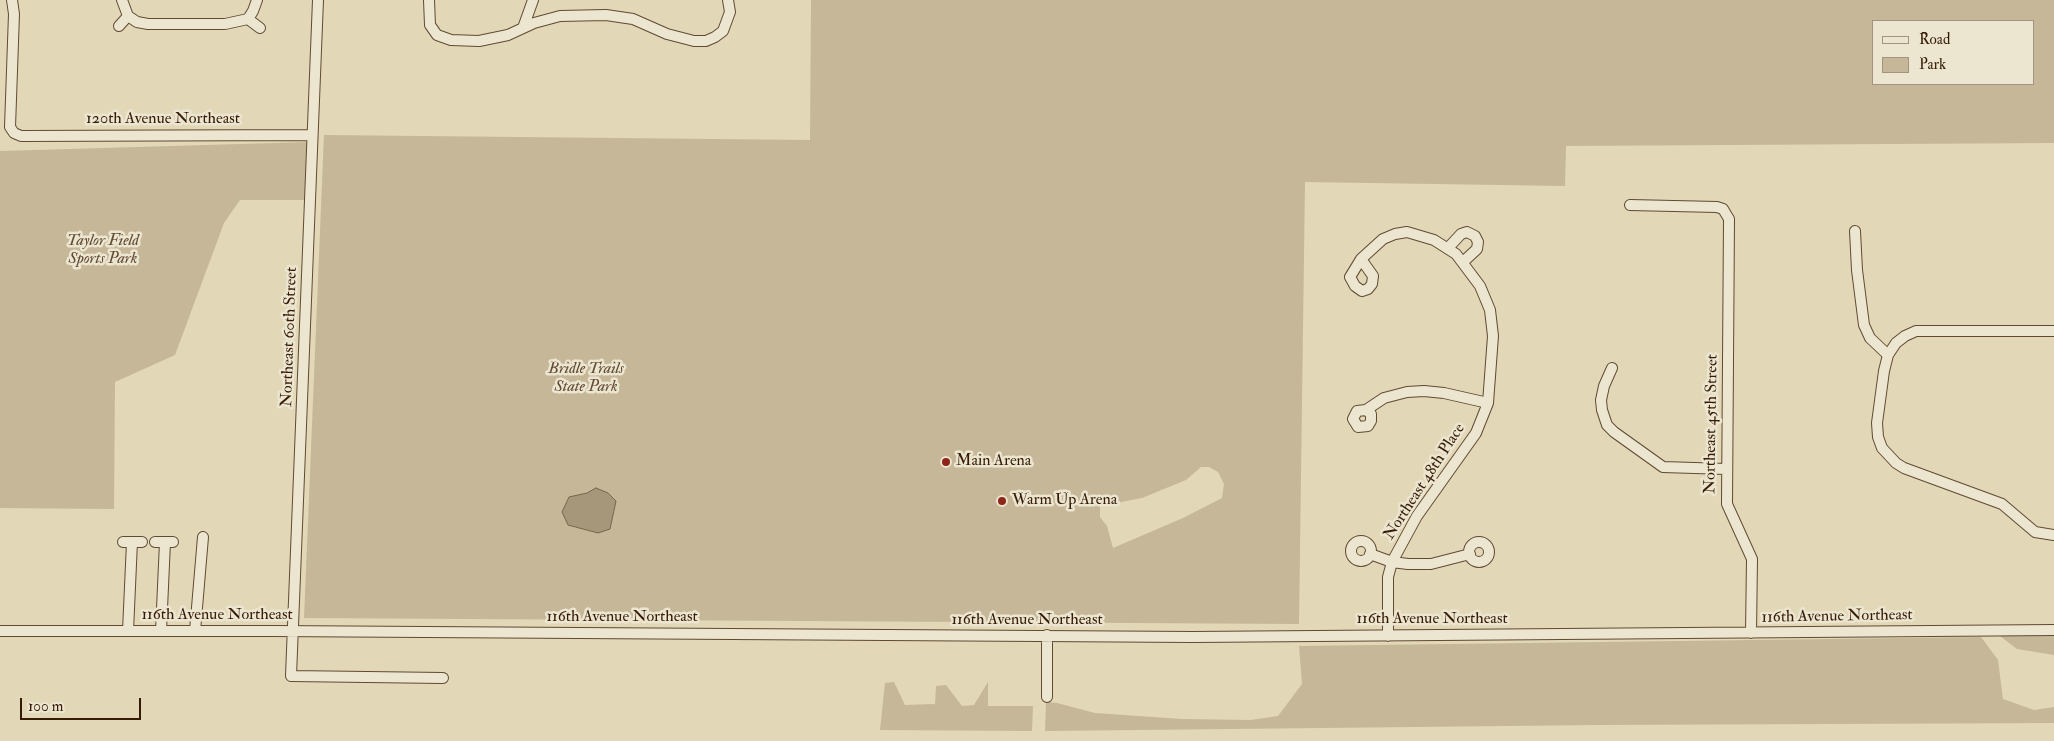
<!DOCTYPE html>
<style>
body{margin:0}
#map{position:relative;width:2054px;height:741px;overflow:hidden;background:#e2d7b6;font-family:"IM FELL Double Pica",serif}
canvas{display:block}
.legend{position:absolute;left:1872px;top:20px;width:162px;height:65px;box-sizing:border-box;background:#ece5d0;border:1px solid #a3947f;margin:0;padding:6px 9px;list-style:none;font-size:15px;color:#351b06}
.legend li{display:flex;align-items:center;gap:10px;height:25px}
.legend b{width:25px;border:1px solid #a3947f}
.scale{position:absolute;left:20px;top:698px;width:121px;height:22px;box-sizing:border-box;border:2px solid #351b06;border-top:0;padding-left:6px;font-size:15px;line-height:18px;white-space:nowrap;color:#351b06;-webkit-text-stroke:4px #ece5d0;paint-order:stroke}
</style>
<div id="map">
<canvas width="2054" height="741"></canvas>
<ul class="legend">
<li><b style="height:6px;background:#ece5d0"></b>Road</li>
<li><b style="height:14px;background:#c5b798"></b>Park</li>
</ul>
<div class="scale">100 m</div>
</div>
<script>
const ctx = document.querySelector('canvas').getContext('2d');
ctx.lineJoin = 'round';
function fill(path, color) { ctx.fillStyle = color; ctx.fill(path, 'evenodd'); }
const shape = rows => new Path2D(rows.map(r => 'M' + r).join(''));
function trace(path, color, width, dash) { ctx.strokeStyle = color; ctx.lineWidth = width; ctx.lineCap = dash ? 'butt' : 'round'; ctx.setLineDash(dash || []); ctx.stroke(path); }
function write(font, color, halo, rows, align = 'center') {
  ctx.font = font + ' "IM FELL Double Pica",serif'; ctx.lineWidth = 5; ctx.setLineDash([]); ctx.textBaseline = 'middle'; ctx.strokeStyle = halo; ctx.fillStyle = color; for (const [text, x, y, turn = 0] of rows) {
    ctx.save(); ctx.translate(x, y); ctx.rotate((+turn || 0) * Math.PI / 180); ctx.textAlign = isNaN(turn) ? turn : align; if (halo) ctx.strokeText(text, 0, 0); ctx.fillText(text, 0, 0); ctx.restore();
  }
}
const green = shape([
 [811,0,2054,0,2054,143,1566,146,1565,186,1305,182,1299,624,304,618,324,135,810,140],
 [1873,21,2033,21,2033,84,1873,84],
 [1201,467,1209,467,1218,472,1224,484,1222,498,1183,518,1113,548,1107,526,1100,517,1100,506,1142,498,1186,480],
 [309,142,305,200,240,200,224,223,175,355,115,382,114,509,0,508,0,151],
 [2054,635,2054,655,2017,649,2000,636],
 [1981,637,1998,660,2003,699,2034,710,2054,707,2054,723,1598,725,1045,731,1046,702,1057,703,1095,713,1182,719,1251,720,1278,716,1302,684,1299,646],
 [894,682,905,705,935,704,936,686,946,685,962,706,974,705,988,682,988,706,1033,706,1032,731,880,730,885,683]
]);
const water = shape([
 [596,488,608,493,616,501,610,529,598,533,568,525,562,512,569,497,587,493,596,488]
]);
const minor = shape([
 [12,0,14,14,10,127,14,133,21,136,312,135],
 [122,0,128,16],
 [318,0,291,676,443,678],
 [429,0,430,25,437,35,451,40,479,41,508,35,534,23,560,16,606,15,633,19,667,34,694,41,706,41,715,37,723,31,730,12,728,0],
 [128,16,137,22,148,24,225,24,248,19],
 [248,19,253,11,257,0],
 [248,19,260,28],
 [119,26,128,16],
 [523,28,533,0],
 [1630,205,1717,207,1723,209,1729,219,1727,504,1752,559,1751,633],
 [1855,231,1857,270,1864,325,1870,338,1888,355,1884,371,1877,423,1878,437,1882,448,1896,463,1904,468,2002,504,2035,532,2054,535],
 [1448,248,1461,234,1467,232,1475,236,1478,242,1477,249,1463,262],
 [1361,259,1350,277,1355,286,1362,291,1368,289,1372,284,1373,276,1361,259,1383,239,1395,234,1407,232,1434,240,1456,254,1480,286,1490,310,1493,336,1488,403,1476,433,1417,516,1392,562,1388,577,1388,636],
 [1888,355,1896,343,1905,336,1916,331,2054,331],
 [1612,368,1604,386,1601,400,1602,410,1607,425,1614,432,1663,467,1726,469],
 [1366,410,1371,414,1371,421,1368,426,1358,427,1353,419,1357,411,1366,410,1384,398,1407,392,1424,391,1444,393,1488,403],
 '1351 551a10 10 0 1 1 20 0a10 10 0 1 1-20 0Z',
 [123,542,142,542],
 [155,542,173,542],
 '1469 552a10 10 0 1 1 20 0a10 10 0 1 1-20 0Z',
 [1370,554,1392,562,1408,564,1431,564,1470,554],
 [0,631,272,631,1193,637,2054,630],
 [128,631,132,542],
 [161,631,165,542],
 [195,631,203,537],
 [1047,697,1047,635]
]);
const markers = [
 [946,462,5,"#8f2418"],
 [1002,501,5,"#8f2418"]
];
const streetNames = [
 ["120th Avenue Northeast",163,120],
 ["Northeast 60th Street",290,337,-88],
 ["Northeast 45th Street",1712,424,-89],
 ["Northeast 48th Place",1425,482,-57],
 ["116th Avenue Northeast",217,616],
 ["116th Avenue Northeast",1837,617,-1],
 ["116th Avenue Northeast",622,618],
 ["116th Avenue Northeast",1432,620],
 ["116th Avenue Northeast",1027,621]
];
const parkNames = [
 ["Taylor Field",103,242],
 ["Sports Park",103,260],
 ["Bridle Trails",586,370],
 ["State Park",586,388]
];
const poiNames = [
 ["Main Arena",956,462],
 ["Warm Up Arena",1012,501]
];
fill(green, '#c5b798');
fill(water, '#a7977a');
trace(water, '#79654c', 1);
trace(minor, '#604a32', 12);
trace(minor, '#ece5d0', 10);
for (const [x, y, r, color] of markers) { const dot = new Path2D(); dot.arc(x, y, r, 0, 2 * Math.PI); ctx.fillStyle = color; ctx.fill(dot); trace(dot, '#ece5d0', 2); }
write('16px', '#351b06', '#ece5d0', streetNames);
write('italic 16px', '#604a32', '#ece5d0', parkNames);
write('16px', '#351b06', '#ece5d0', poiNames, 'left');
</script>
